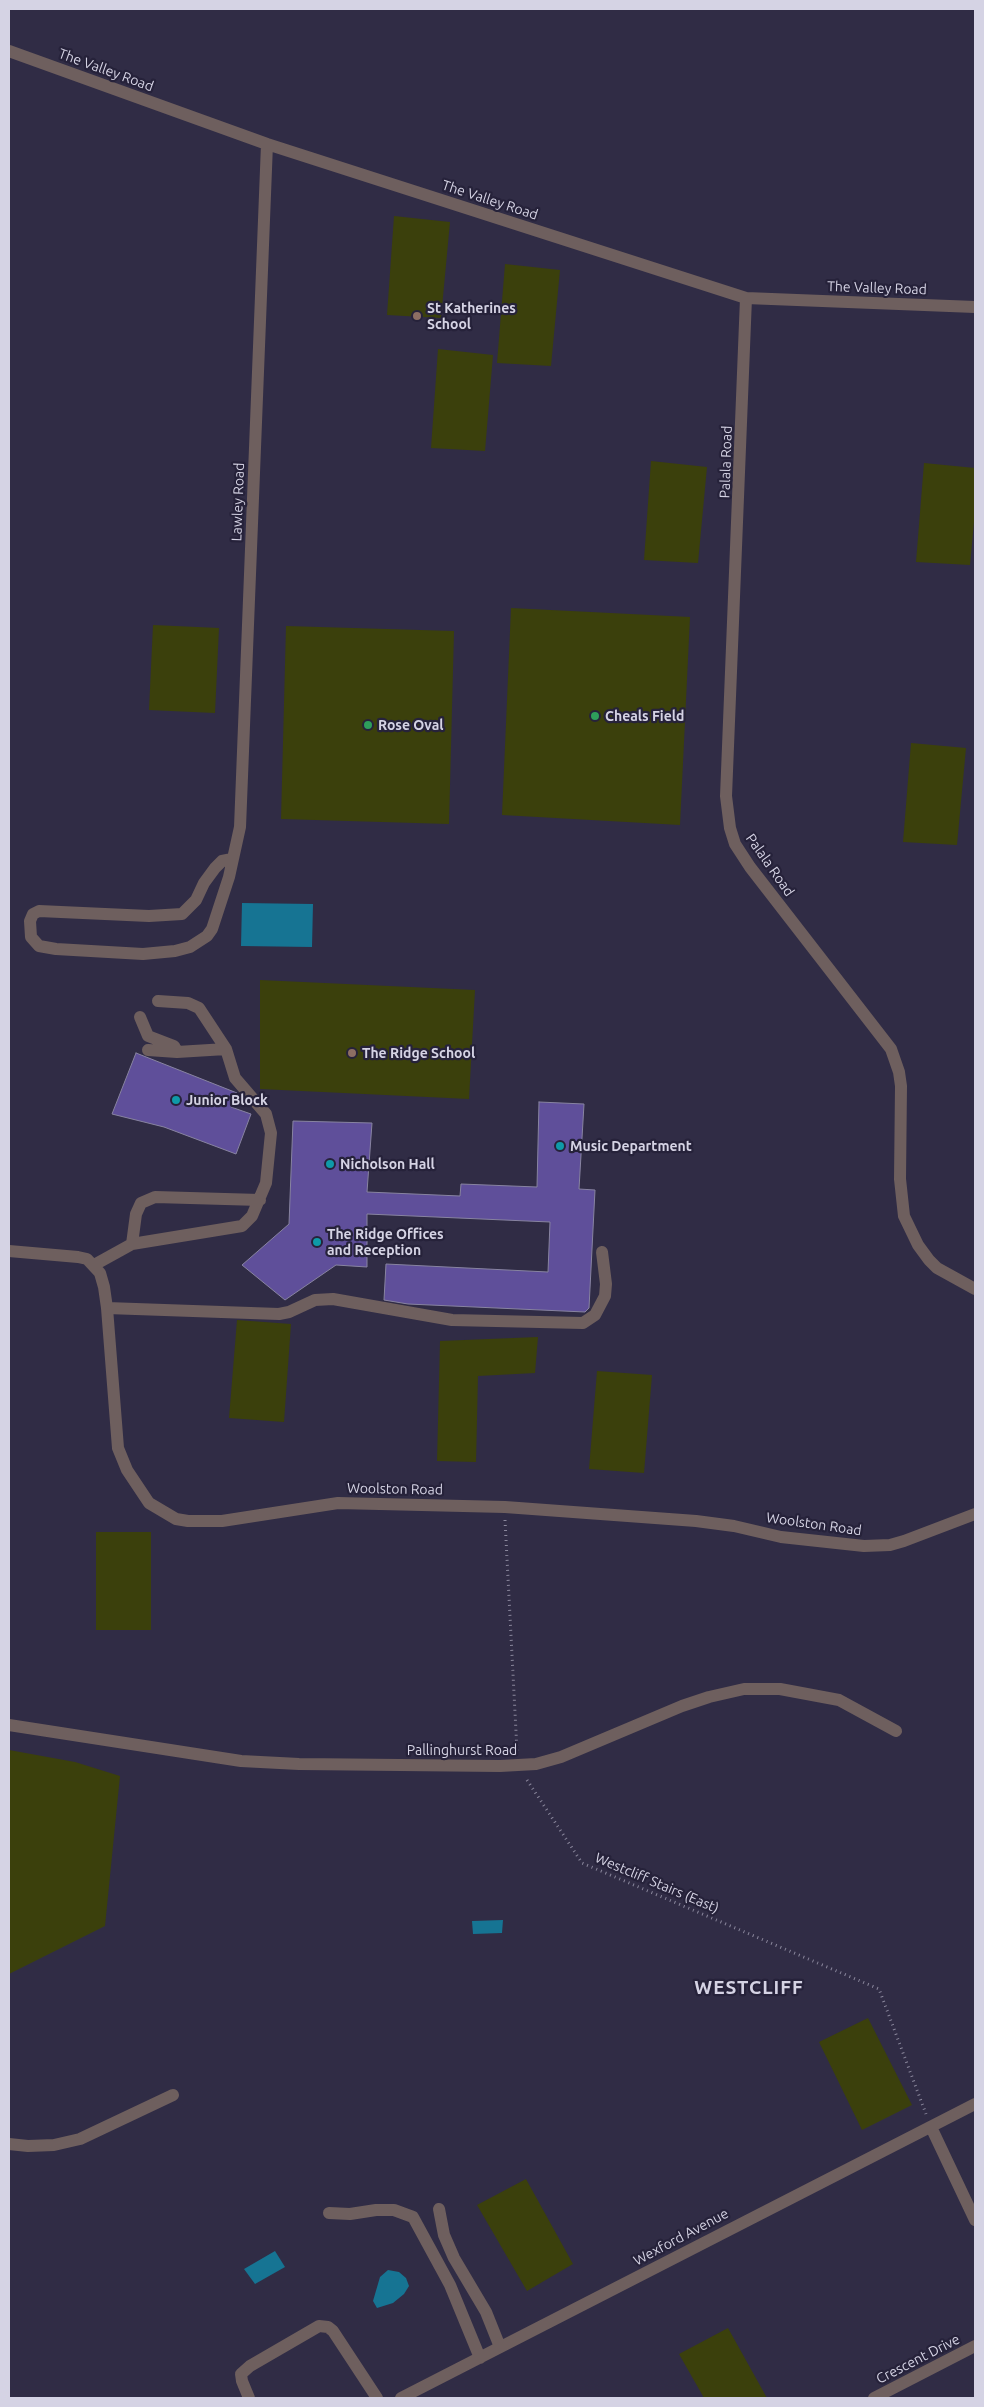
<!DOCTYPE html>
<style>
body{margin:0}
#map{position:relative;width:984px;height:2407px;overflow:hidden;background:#302c45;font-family:Ubuntu,sans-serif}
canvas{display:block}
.frame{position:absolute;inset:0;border:10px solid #d5d3e4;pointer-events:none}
</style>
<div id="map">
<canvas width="984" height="2407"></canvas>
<div class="frame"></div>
</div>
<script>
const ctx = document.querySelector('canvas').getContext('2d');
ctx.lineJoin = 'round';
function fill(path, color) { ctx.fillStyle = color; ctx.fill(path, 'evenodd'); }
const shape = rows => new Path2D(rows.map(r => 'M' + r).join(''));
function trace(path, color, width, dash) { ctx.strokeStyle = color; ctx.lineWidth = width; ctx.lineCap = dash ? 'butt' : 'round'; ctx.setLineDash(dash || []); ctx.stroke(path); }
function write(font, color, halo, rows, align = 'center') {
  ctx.font = font + ' Ubuntu,sans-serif'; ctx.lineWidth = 4.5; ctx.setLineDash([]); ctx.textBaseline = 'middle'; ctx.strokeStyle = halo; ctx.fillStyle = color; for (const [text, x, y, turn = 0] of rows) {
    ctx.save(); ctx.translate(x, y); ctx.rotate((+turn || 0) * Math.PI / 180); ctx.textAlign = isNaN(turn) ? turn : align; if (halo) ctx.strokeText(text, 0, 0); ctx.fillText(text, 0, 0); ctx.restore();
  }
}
const green = shape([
 [394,216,450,222,441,318,387,315],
 [505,264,560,270,551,366,497,363],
 [438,349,493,355,485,451,431,448],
 [651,461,707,467,698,563,644,560],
 [924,463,975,468,975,511,970,565,916,562],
 [511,608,690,617,680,825,502,815],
 [153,625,219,628,215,713,149,710],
 [286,626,454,631,449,824,281,819],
 [911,743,966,748,957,845,903,842],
 [260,980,475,990,469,1099,260,1089],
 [237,1320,291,1324,284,1422,229,1418],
 [538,1337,535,1373,478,1376,476,1462,437,1461,440,1341],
 [597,1371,652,1375,644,1473,589,1469],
 [96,1532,151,1532,151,1630,96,1630],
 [9,1750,75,1762,120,1776,105,1926,9,1974],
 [868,2018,912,2105,862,2130,819,2042],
 [526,2179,573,2264,527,2291,477,2205],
 [728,2328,767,2398,704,2398,679,2354]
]);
const water = shape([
 [242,903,313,904,312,947,241,946],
 [503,1920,502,1933,473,1934,472,1921],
 [275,2251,285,2267,255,2284,244,2269],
 [388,2270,399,2272,406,2278,409,2286,404,2294,393,2303,377,2308,373,2301,380,2277]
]);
const building = shape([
 [136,1053,237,1093,231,1107,251,1114,236,1154,164,1127,112,1114,136,1053],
 [539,1102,584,1104,579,1189,595,1190,589,1308,585,1312,408,1304,384,1300,386,1264,548,1272,550,1222,367,1214,367,1267,336,1265,285,1300,242,1265,289,1224,293,1121,372,1123,367,1192,460,1196,461,1184,537,1187,539,1102]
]);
const path = shape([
 [505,1520,517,1751],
 [527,1780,582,1863,879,1989,926,2114]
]);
const minor = shape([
 [9,51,267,144,746,298,975,307],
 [746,298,726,796,730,828,735,844,750,867,891,1049,899,1072,901,1086,900,1179,904,1216,918,1245,929,1260,937,1268,975,1289],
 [232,859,222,861,215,868,204,883,196,900,182,914,149,916,39,911,33,914,30,921,31,937,39,946,56,949,143,954,175,951,190,947,207,936,212,929,229,877,240,827,267,144],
 [140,1017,148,1036,174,1046,177,1052],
 [148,1050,177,1052,226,1049],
 [132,1244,136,1214,141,1203,155,1197,260,1200],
 [9,1251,78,1257,87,1259,100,1273,104,1287,107,1308,118,1448,127,1470,149,1503,176,1519,188,1521,222,1521,338,1503,505,1507,696,1521,734,1526,781,1537,864,1546,890,1545,904,1541,975,1514],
 [94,1265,132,1244,242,1226,252,1216,266,1183,271,1133,266,1114,235,1078,226,1049,199,1008,188,1003,158,1001],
 [107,1308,279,1314,289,1312,315,1300,333,1299,452,1320,583,1323,595,1315,605,1296,606,1284,602,1252],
 [9,1725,241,1761,299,1764,500,1766,536,1764,561,1757,682,1706,709,1697,744,1689,780,1689,839,1700,896,1731],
 [931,2127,975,2220],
 [9,2144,28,2146,54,2145,80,2139,173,2095],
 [439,2209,444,2235,454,2258,486,2312,500,2347],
 [329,2213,350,2214,376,2210,394,2210,413,2217,450,2285,480,2358],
 [249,2398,242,2381,241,2374,250,2366,319,2326,328,2327,333,2331,377,2398],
 [401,2398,975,2104],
 [874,2398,975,2346]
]);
const markers = [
 [417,316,5,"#8d6e63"],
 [595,716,5,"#2e9e5b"],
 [368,725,5,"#2e9e5b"],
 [352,1053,5,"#8d6e63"],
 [176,1100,5,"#0f9aa8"],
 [560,1146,5,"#0f9aa8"],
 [330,1164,5,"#0f9aa8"],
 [317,1242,5,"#0f9aa8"]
];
const streetNames = [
 ["The Valley Road",106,70,20],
 ["The Valley Road",490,200,18],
 ["The Valley Road",877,288,2],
 ["Palala Road",726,462,-88],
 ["Lawley Road",238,502,-88],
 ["Palala Road",770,865,55],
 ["Woolston Road",395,1489,1],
 ["Woolston Road",814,1524,8],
 ["Pallinghurst Road",462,1750],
 ["Westcliff Stairs (East)",657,1883,23],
 ["Wexford Avenue",681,2237,-28],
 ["Crescent Drive",918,2359,-27]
];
const poiNames = [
 ["St Katherines",427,308],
 ["School",427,324],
 ["Cheals Field",605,716],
 ["Rose Oval",378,725],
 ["The Ridge School",362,1053],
 ["Junior Block",186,1100],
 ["Music Department",570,1146],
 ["Nicholson Hall",340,1164],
 ["The Ridge Offices",327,1234],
 ["and Reception",327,1250]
];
const districtNames = [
 ["WESTCLIFF",749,1988]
];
fill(green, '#3b400c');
fill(water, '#167493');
fill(building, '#5f4f9a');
trace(building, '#8884a1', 1);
trace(path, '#8a879c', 3, [1, 4]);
trace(minor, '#6e5f5e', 12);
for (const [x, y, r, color] of markers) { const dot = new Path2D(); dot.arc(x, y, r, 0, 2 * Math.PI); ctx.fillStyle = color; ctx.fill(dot); trace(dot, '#26223a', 2); }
write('14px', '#d5d3e4', '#26223a', streetNames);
write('bold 14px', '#d5d3e4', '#26223a', poiNames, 'left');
ctx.letterSpacing = '1px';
write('bold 19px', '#d5d3e4', '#26223a', districtNames);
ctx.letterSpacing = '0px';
</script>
